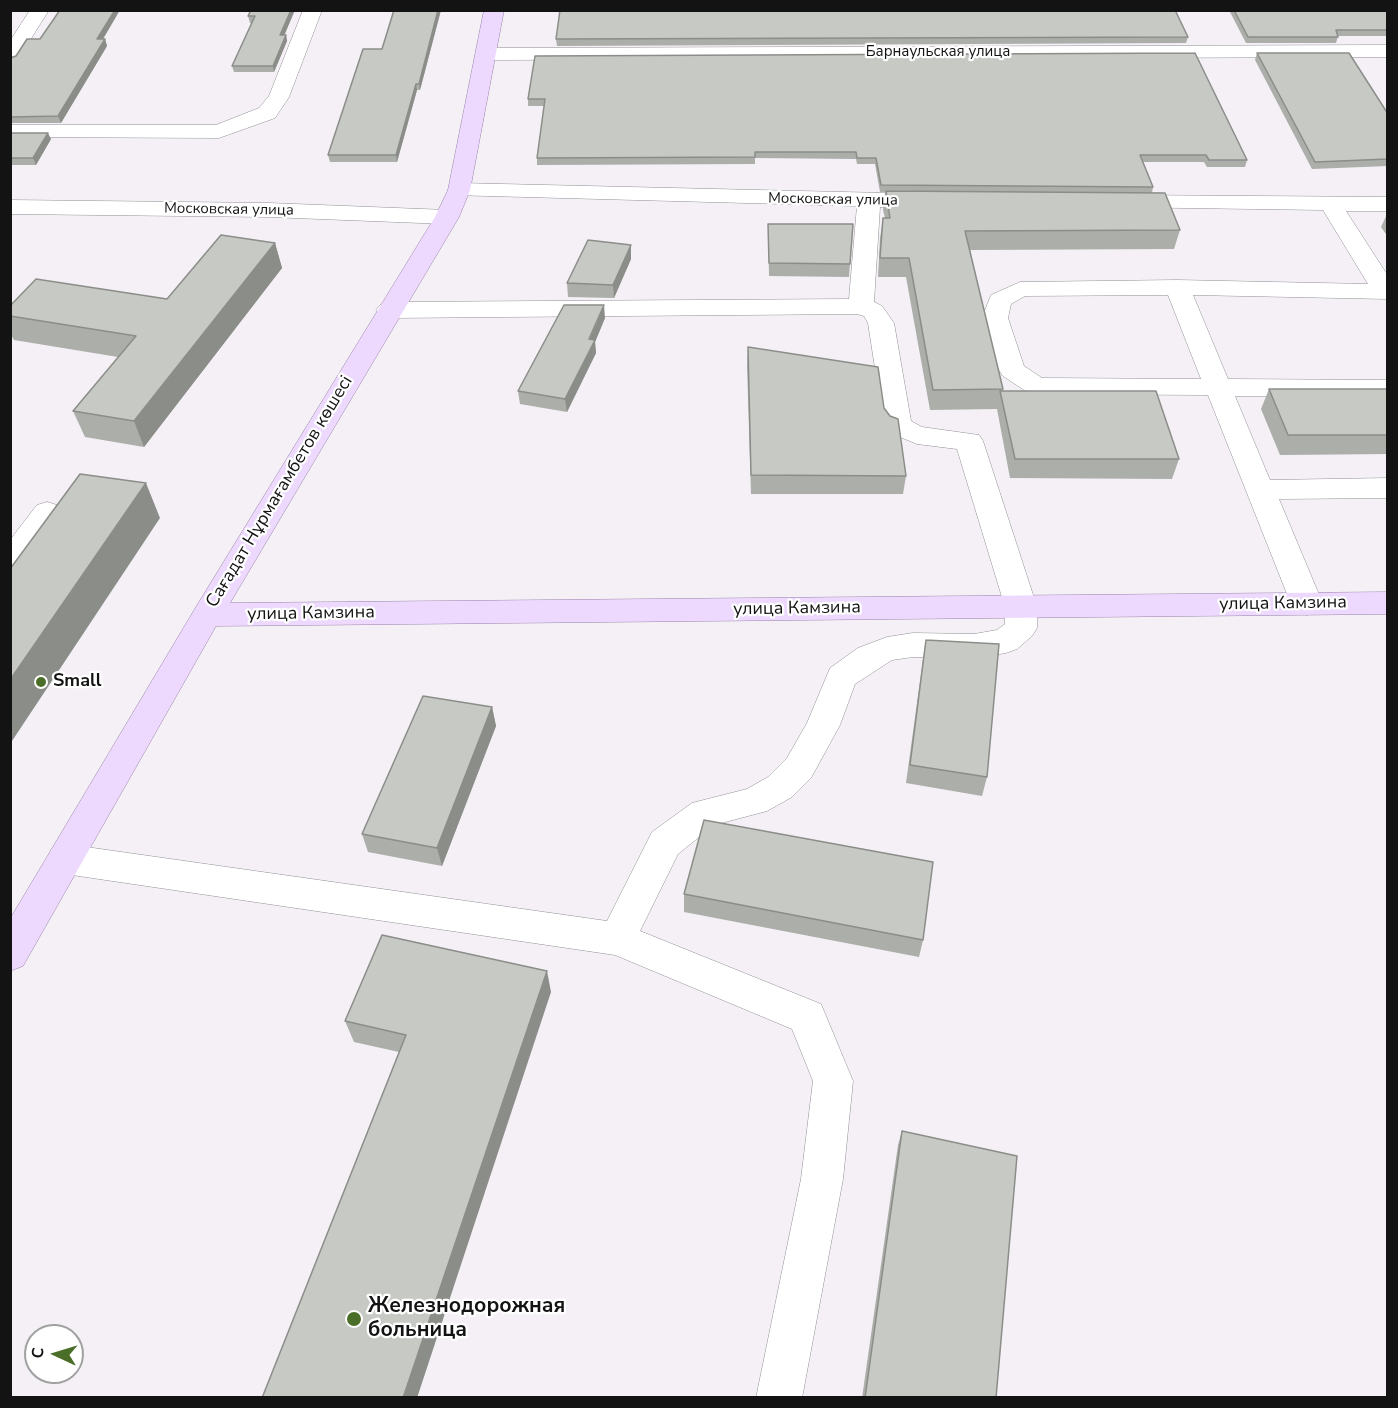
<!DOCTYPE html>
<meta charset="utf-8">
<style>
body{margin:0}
#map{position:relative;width:1398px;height:1408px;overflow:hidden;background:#f4f0f6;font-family:"Nunito Sans",sans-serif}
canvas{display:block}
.frame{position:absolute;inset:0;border:12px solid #141314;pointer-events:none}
.north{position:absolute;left:24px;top:1324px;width:60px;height:60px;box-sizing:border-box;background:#fff;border:2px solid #a1a1a1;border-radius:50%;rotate:274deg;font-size:16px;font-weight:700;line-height:24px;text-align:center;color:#141314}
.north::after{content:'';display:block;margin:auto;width:21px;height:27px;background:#4a6e27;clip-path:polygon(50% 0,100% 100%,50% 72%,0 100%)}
</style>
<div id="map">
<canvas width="1398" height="1408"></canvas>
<div class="frame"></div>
<div class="north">С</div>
</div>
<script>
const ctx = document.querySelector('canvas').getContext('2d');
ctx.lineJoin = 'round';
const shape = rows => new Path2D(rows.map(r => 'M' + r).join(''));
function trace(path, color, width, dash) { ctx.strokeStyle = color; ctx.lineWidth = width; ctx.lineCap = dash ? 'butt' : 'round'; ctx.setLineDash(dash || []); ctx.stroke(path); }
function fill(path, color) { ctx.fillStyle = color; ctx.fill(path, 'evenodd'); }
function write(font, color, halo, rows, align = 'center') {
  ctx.font = font + ' "Nunito Sans",sans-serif'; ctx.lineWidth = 4.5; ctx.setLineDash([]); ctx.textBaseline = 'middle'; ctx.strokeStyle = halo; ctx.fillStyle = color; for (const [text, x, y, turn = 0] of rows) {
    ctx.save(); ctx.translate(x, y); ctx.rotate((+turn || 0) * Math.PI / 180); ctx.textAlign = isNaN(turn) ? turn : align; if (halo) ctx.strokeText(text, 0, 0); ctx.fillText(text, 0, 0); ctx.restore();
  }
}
const minor = shape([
 [30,10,49,10,17,61,10,63,10,41,30,10],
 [303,10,322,10,289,97,275,118,219,138,10,137,10,125,216,125,259,108,269,96,303,10],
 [1388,45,1388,57,488,60,481,58,478,54,481,50,488,48,1388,45],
 [459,183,928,194,936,196,940,201,936,206,928,208,880,207,874,302,882,306,894,323,911,421,922,427,979,435,983,441,1037,607,1037,628,1032,636,1017,649,1006,653,974,658,913,657,892,660,855,684,840,725,811,778,792,797,767,811,714,825,678,854,640,931,821,1004,853,1081,843,1179,802,1398,756,1398,801,1179,813,1081,792,1029,615,955,65,874,52,870,47,859,52,848,65,844,607,921,652,832,692,803,747,789,768,777,787,758,807,723,830,668,858,648,887,637,913,633,974,634,997,630,1005,624,1005,607,957,449,917,444,888,432,884,426,868,323,864,316,857,314,389,318,380,315,376,310,380,305,389,302,849,299,857,206,451,195,448,190,451,185,459,183],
 [1123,195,1388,197,1388,211,1346,211,1388,276,1388,299,1193,295,1228,379,1388,380,1388,396,1235,396,1270,480,1388,478,1388,498,1279,499,1323,604,1318,612,1307,615,1296,612,1291,604,1208,395,1036,394,1027,392,1003,376,999,370,982,318,991,295,1020,282,1177,280,1368,284,1323,210,1115,207,1111,202,1115,197,1123,195],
 [1168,295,1201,379,1042,378,1024,366,1008,318,1011,304,1025,296,1168,295],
 [10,200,269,203,447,210,455,212,459,217,455,222,447,224,269,217,10,214,10,200],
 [47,502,57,505,62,512,21,570,10,573,10,540,37,505,47,502]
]);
const major = shape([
 [484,10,504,10,470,190,459,217,230,603,1388,592,1388,614,216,626,23,966,10,971,10,919,196,607,435,217,448,190,484,10]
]);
const wall = shape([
 [251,10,284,35,286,35,287,41,274,72,234,72,232,66,252,23,250,23,248,16],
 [394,10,441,10,420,90,417,90,397,162,330,162,328,155,382,49],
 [1229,10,1388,10,1388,36,1338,36,1336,43,1246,43],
 [1188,37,1186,43,557,46,556,39],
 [103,39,105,39,107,46,61,123,10,123,10,58,16,56],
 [1257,53,1388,114,1388,166,1312,169,1255,60],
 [535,56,1247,160,1245,167,1207,167,1204,162,1143,162,1153,187,1152,193,1180,230,1174,249,970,250,1003,389,1003,391,1179,459,1172,479,1010,478,997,409,930,410,906,277,878,277,880,238,883,218,885,218,883,210,885,192,880,192,875,164,857,164,856,159,755,158,755,164,537,165,537,158,544,106,528,106,528,99],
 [10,133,51,139,36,165,10,165],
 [1388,212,1388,237,1381,227],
 [768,224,853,224,849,277,769,276],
 [275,243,282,268,144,447,85,437,73,411,118,357,14,340,10,333,10,306,167,299],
 [631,245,631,259,614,298,568,297,567,283],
 [605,318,595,342,596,353,567,412,520,404,518,391],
 [748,347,884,408,906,476,903,494,751,494,747,365],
 [1269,389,1388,389,1388,454,1280,455,1261,409],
 [926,640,987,777,982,796,906,783,923,659],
 [492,707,496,726,442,866,368,852,362,834],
 [684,894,923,940,919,957,684,912],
 [551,992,399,1052,354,1042,345,1021],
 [902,1131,996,1398,862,1398,898,1145]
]);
const shadedWall = shape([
 [115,10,120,10,99,46,97,39],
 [291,10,295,10,282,41,280,35],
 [438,10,441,10,420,90,419,84],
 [286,35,287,41,274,72,273,66],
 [105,39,107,46,61,123,58,116],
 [416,84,417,90,397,162,396,155],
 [48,133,51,139,36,165,33,158],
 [275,243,282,268,144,447,134,421],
 [631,245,631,259,614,298,613,285],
 [604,305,605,318,595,342,596,353,567,412,565,399],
 [146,483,160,518,10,744,10,680],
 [492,707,496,726,442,866,437,848],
 [547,971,551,992,417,1398,403,1398]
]);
const building = shape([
 [60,10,115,10,97,39,105,39,58,116,10,117,10,58,16,56,27,39,40,39,60,10],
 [251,10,291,10,280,35,286,35,273,66,232,66,255,16,248,16,251,10],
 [394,10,438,10,419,84,416,84,396,155,328,155,363,49,382,49,394,10],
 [560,10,1175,10,1188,37,556,39,560,10],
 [1234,10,1388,10,1388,30,1336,30,1338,37,1248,37,1234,10],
 [1195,53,1247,160,1209,160,1206,155,1140,155,1153,187,881,185,876,158,857,158,856,152,755,152,755,157,537,158,545,99,528,99,535,56,1195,53],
 [1257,53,1349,53,1388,114,1388,159,1315,162,1257,53],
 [10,133,48,133,33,158,10,158,10,133],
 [886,191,1165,193,1180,230,965,231,1003,389,933,390,909,258,880,258,883,218,890,218,886,191],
 [768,224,853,224,850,264,769,263,768,224],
 [221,235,275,243,134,421,73,411,136,336,10,316,10,306,36,279,167,299,221,235],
 [588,240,631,245,613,285,567,283,588,240],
 [564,305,604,305,589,339,595,340,565,399,518,391,564,305],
 [748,347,878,367,884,408,890,416,898,419,906,476,751,475,748,347],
 [1269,389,1388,389,1388,435,1288,435,1269,389],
 [1000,391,1156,391,1179,459,1015,459,1000,391],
 [80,474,146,483,10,680,10,569,80,474],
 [926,640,999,644,987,777,910,765,926,640],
 [423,696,492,707,437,848,362,834,423,696],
 [704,820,933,862,923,940,684,894,704,820],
 [382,935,547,971,403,1398,262,1398,406,1035,345,1021,382,935],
 [902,1131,1017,1156,996,1398,865,1398,902,1131]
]);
const markers = [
 [41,682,6,"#4a6e27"],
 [354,1319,8,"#4a6e27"]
];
const farStreetnames = [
 ["Барнаульская улица",938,52],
 ["Московская улица",833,200,1],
 ["Московская улица",229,210,1]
];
const streetNames = [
 ["Сағадат Нұрмағамбетов көшесі",280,492,-59],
 ["улица Камзина",1283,604,-1],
 ["улица Камзина",797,609,-1],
 ["улица Камзина",311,614,-1]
];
const poiNames = [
 ["Small",53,682]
];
const nearPoinames = [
 ["Железнодорожная",368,1307],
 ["больница",368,1331]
];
trace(minor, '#929095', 1);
trace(major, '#9983aa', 1);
fill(minor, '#fff');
fill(major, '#edd9fd');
fill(wall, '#abaea9');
fill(shadedWall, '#8b8d89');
fill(building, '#c7cac4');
trace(building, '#8b8d89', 1.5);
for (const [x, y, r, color] of markers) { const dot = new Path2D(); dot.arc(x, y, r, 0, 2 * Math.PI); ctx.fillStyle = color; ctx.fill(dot); trace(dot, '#fff', 2); }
write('15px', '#141314', '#fff', farStreetnames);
write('18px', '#141314', '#fff', streetNames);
write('bold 18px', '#141314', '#fff', poiNames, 'left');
write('bold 21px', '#141314', '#fff', nearPoinames, 'left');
</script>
